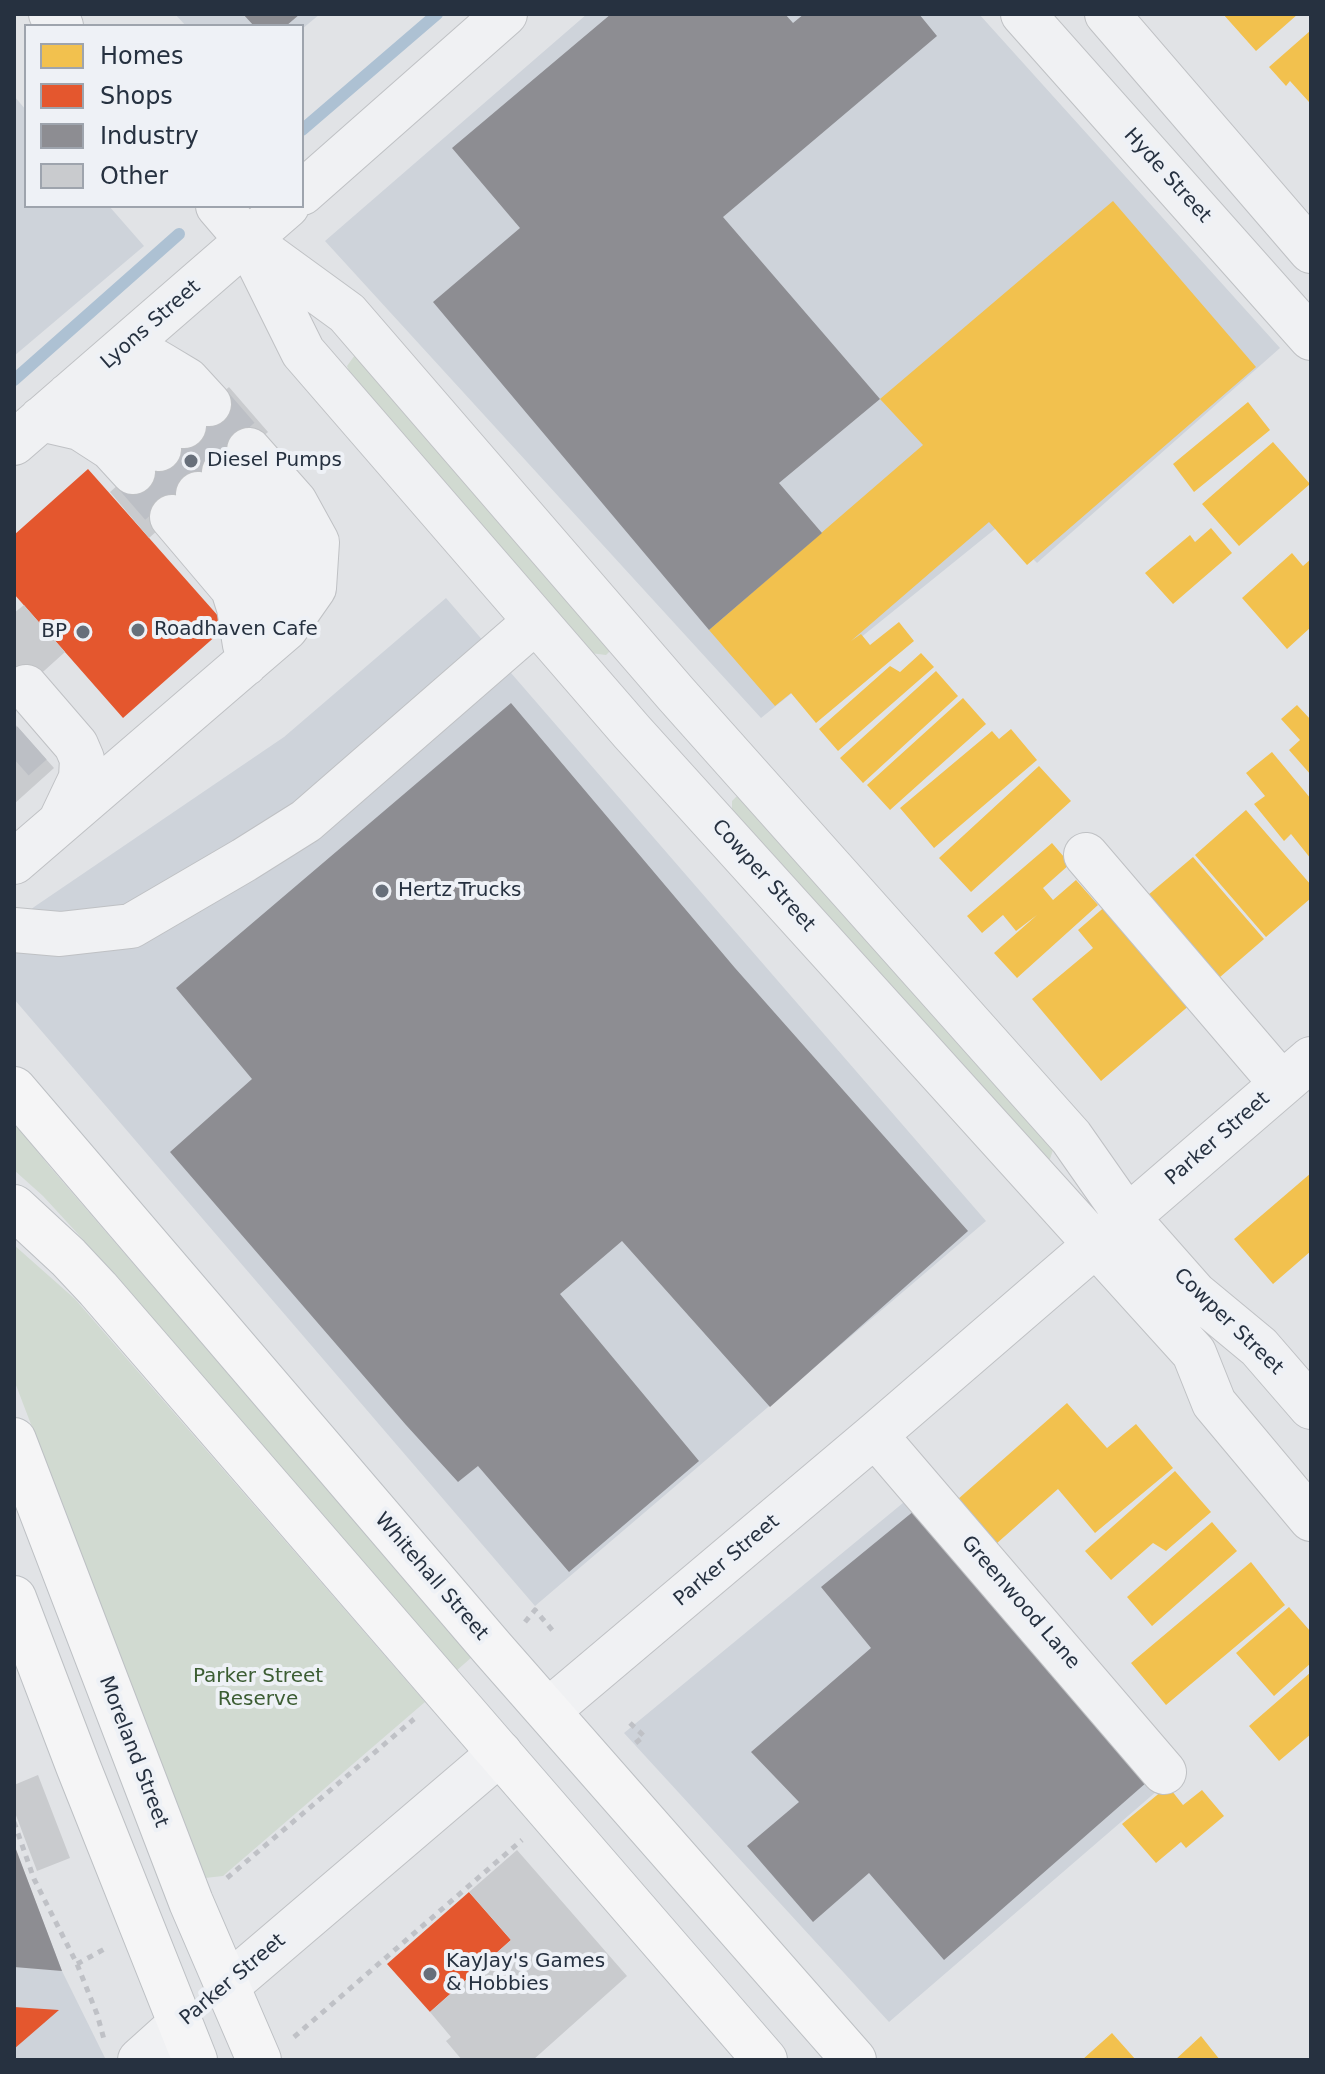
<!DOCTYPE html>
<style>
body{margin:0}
#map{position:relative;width:1325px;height:2074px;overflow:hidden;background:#e1e3e6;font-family:"DejaVu Sans",sans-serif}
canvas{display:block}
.frame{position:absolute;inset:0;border:16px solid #263140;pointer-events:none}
.legend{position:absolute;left:24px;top:24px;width:280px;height:184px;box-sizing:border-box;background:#eef1f6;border:2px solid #9ea4ad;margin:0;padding:10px 14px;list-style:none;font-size:24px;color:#263140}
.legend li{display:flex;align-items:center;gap:16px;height:40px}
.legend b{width:40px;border:2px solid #9ea4ad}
</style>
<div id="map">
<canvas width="1325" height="2074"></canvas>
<div class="frame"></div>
<ul class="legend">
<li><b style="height:22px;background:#f2c14e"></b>Homes</li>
<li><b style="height:22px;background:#e4572e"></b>Shops</li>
<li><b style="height:22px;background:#8d8d92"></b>Industry</li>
<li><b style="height:22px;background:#c9cbce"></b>Other</li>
</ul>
</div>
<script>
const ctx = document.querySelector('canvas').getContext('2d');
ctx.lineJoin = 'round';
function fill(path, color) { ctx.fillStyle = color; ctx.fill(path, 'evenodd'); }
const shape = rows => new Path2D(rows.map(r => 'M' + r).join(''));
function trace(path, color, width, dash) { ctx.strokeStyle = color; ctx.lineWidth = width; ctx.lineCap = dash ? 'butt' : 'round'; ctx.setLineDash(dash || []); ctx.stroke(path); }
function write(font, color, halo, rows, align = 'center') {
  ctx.font = font + ' "DejaVu Sans",sans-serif'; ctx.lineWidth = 8; ctx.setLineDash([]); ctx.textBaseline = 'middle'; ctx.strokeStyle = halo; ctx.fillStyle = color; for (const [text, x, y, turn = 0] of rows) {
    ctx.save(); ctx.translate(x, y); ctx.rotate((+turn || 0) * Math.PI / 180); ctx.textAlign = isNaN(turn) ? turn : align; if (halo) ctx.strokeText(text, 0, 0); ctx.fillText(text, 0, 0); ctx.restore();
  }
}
const built = shape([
 [175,14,320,14,302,29,302,26,186,26],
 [587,14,979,14,1280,348,1037,563,1000,525,761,718,325,241],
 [14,96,26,110,26,206,109,206,144,246,14,356],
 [446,598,986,1221,535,1606,14,999,14,924,34,907,284,737],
 [926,1484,1179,1772,889,2022,624,1733],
 [14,1845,62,1971,106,2060,14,2060]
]);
const green = shape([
 [355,355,616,645,606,655,590,653,354,384,347,366],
 [739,794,1054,1147,1050,1159,1043,1162,732,812,732,801],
 [14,1122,50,1167,472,1657,456,1671,78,1234,43,1196,14,1170],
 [14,1245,75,1299,425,1702,223,1876,205,1878,14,1380]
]);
const homes = shape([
 [1223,14,1298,14,1256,51],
 [1310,31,1311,101,1309,102,1290,81,1286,86,1269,67],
 [1113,201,1256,367,1027,565,989,522,851,641,861,634,870,645,899,622,914,641,816,723,791,693,775,706,709,630,923,445,880,399],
 [1248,402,1270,430,1194,492,1173,464],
 [1273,442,1310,484,1239,546,1202,504],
 [1211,528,1232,553,1173,604,1145,573,1190,535,1195,542],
 [1292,553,1303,566,1311,559,1311,627,1287,649,1242,598],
 [921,653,934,667,838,751,819,729,890,666,900,672],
 [936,671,958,696,863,783,840,758],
 [963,698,986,724,890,810,867,785],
 [1297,705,1311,720,1311,775,1289,750,1300,740,1281,719],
 [1011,729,1037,760,934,848,900,808,992,731,999,739],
 [1272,752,1311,799,1311,859,1291,834,1284,841,1254,804,1265,796,1246,773],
 [1039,766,1071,801,971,892,939,858],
 [1246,810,1311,885,1311,898,1266,937,1195,855],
 [1052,843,1070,864,1043,888,1053,900,1076,880,1098,905,1017,978,994,953,1037,915,1016,931,1003,915,982,933,967,916],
 [1193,857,1264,939,1212,984,1141,901],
 [1108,904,1198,998,1101,1081,1032,999,1093,948,1078,930],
 [1311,1173,1311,1251,1273,1284,1234,1239],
 [1067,1403,1107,1448,1136,1424,1173,1468,1095,1533,1058,1489,987,1552,949,1507],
 [1175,1471,1211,1512,1166,1551,1153,1543,1111,1580,1085,1551],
 [1212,1522,1237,1551,1152,1626,1127,1597],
 [1251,1562,1285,1605,1166,1705,1131,1663],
 [1289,1607,1311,1632,1311,1663,1274,1696,1236,1653],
 [1311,1672,1311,1734,1279,1761,1249,1726],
 [1168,1786,1183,1805,1202,1790,1224,1816,1186,1848,1181,1842,1156,1863,1122,1824],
 [1112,2033,1136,2060,1082,2060],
 [1201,2036,1220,2060,1175,2060]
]);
const shops = shape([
 [88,469,227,626,123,718,14,594,14,535],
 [469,1892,511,1940,430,2012,387,1964],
 [14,2007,59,2010,14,2049]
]);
const industry = shape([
 [243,14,300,14,286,26,254,26],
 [611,14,785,14,793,23,804,14,919,14,937,36,723,217,880,399,779,483,822,533,709,630,433,302,520,228,452,148],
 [511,703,735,968,968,1231,770,1407,622,1241,560,1294,699,1461,569,1572,478,1466,458,1482,406,1425,170,1152,252,1079,176,988],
 [920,1506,1155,1775,944,1960,869,1873,813,1922,747,1846,799,1802,751,1752,871,1648,821,1587],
 [14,1844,62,1971,14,1967]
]);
const stream = shape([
 [302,130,437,14],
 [14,380,179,234]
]);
const building = shape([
 [229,387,268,432,149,538,110,492],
 [24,605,65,652,14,698,14,613],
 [14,723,54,768,14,804],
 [38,1775,70,1858,37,1871,14,1810,14,1785],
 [517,1850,627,1976,533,2060,462,2060,446,2041,451,2037,430,2012,511,1940,469,1892]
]);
const minorTunnel = shape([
 [209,404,249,450],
 [184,426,224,472],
 [159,449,198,494],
 [133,472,172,517],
 [14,759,32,743]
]);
const path = shape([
 [525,1622,535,1610,553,1631],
 [630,1723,644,1736,632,1746],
 [14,1822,34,1879,77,1964,97,2014,105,2043],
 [227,1878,414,1719],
 [77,1964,108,1947],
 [294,2037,522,1840]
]);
const minor = shape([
 [51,14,61,26],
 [1023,14,1311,338],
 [1107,14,1311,251],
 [302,193,505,14],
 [218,206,248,241,347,313,676,694,1071,1137,1127,1217,1195,1294,1259,1347,1311,1407],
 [248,241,303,352,632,732,1194,1353,1214,1403,1311,1519],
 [119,353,150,358,162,365,187,380,209,404],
 [94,374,127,382,162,402,184,426],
 [69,395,104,404,137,424,159,449],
 [41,419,80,428,111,448,133,472],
 [14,443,287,206],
 [224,472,289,549,294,582,290,590],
 [198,494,257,564,265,583,260,619,245,664],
 [172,517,233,589,239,608,245,645],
 [26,687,76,745,82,759,81,778,62,818],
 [1086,855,1282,1084],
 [14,862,286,628,314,588,317,542,295,502,249,450],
 [14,930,60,934,131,926,244,860,306,821,536,621],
 [875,1435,1164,1772],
 [549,1710,875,1435,1311,1059],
 [227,1986,500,1753],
 [140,2060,180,2024]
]);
const major = shape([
 [14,1089,493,1649,854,2060],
 [14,1207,68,1257,98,1289,765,2060],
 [14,1440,191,1902,259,2060],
 [14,1598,78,1766,195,2060]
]);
const markers = [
 [191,461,8,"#676f7a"],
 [138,630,8,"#676f7a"],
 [83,632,8,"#676f7a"],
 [382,891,8,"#676f7a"],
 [430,1974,8,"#676f7a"]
];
const streetNames = [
 ["Hyde Street",1167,176,48],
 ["Lyons Street",151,325,-41],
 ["Cowper Street",763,876,48],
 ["Parker Street",1218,1139,-41],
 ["Cowper Street",1228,1322,44],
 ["Parker Street",727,1561,-40],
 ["Whitehall Street",431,1577,49],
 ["Greenwood Lane",1020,1603,49],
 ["Moreland Street",133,1752,69],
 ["Parker Street",233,1980,-40]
];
const poiNames = [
 ["Diesel Pumps",207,461],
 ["Roadhaven Cafe",154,630],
 ["BP",67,632,"right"],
 ["Hertz Trucks",398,891],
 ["KayJay's Games",446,1962],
 ["& Hobbies",446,1985]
];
const parkNames = [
 ["Parker Street",258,1677],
 ["Reserve",258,1700]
];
fill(built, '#ced3da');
fill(green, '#d1dad1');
fill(homes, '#f2c14e');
fill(shops, '#e4572e');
fill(industry, '#8d8d92');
trace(stream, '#adc1d3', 12);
fill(building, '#c9cbce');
trace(minorTunnel, '#bcbfc5', 44, [44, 22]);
trace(minor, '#bfc1c4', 46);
trace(major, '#bdc0c4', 46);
trace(path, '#bfc1c6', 5, [6, 6]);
trace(minor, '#f0f1f3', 44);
trace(major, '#f5f5f6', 44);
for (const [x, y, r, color] of markers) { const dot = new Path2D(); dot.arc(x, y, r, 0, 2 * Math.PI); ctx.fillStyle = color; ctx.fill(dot); trace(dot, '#eef1f6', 3); }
write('20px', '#263140', '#eef1f6', streetNames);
write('20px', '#263140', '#eef1f6', poiNames, 'left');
write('20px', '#3c5d33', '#eef1f6', parkNames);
</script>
